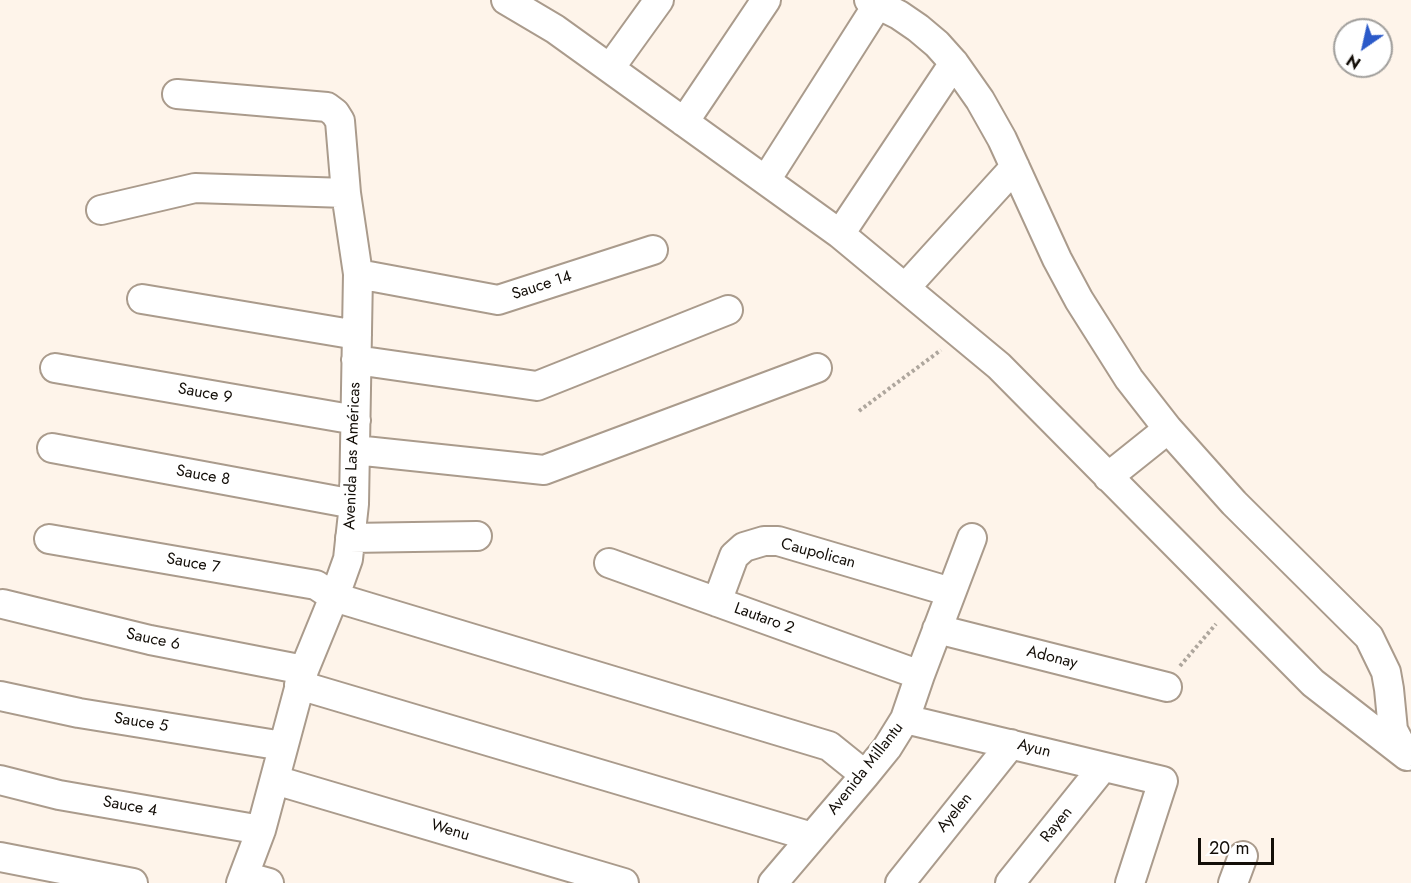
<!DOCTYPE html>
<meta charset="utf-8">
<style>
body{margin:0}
#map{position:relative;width:1411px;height:883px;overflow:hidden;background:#fef4ea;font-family:Jost,sans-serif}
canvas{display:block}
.north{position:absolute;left:1333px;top:18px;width:60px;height:60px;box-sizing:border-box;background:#fff;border:2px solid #a19f9c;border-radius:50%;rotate:214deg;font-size:16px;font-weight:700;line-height:24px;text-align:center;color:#130e08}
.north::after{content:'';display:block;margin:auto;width:21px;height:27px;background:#2b5ac9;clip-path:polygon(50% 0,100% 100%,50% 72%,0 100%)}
.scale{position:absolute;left:1198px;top:838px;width:76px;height:27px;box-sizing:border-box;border:3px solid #130e08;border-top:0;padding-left:8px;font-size:18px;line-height:21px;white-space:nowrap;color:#130e08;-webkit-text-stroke:4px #fff;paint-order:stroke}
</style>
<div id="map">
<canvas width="1411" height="883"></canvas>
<div class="north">N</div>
<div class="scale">20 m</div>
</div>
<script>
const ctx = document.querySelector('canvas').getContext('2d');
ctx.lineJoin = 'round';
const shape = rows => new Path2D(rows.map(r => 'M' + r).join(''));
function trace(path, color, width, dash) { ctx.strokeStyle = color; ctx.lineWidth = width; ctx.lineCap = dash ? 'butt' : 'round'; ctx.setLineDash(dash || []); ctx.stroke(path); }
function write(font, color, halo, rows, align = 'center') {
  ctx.font = font + ' Jost,sans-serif'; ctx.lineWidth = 6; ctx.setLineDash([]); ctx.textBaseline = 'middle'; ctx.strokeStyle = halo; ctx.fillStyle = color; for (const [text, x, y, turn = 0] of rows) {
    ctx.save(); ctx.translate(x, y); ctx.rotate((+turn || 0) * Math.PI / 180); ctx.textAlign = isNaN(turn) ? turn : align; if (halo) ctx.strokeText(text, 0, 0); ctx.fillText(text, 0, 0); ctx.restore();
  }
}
const path = shape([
 [859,411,941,350],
 [1180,666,1216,624]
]);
const street = shape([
 [506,0,555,29,840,234,999,366,1313,683,1407,756],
 [869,0,899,15,918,28,937,44,954,63,980,100,1002,139,1057,259,1079,300,1129,379,1168,429,1234,503,1369,637,1386,672,1389,689,1393,730,1405,753],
 [610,68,659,0],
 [177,94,327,107,335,113,340,121,346,193,358,274,354,504,348,559,338,587,304,670,261,830,241,883],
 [684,122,766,0],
 [766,180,878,4],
 [101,210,195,188,346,193],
 [840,234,954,63],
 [358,274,498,300,653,250],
 [905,288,1015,167],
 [142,299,357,335],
 [356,360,537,386,728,310],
 [55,368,356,420],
 [52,448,354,504],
 [355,450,544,470,817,368],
 [1108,477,1168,429],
 [350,538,477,536],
 [49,539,316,585,334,597,829,746,865,775],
 [609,563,920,675],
 [717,602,734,556,744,547,764,541,778,541,951,592],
 [3,604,150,640,304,670],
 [937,629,1167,687],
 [299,685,812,837],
 [0,696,79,713,283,746],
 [905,719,1163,781,1130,883],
 [0,780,59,795,261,830],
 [275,780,624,883],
 [0,857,133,883],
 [244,876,269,883],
 [773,883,865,775,887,748,905,719,920,675,972,538],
 [900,883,1011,744],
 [1010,883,1103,767],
 [1233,883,1243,856]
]);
const streetNames = [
 ["Sauce 14",542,286,-18],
 ["Sauce 9",205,394,10],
 ["Avenida Las Américas",353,456,-88],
 ["Sauce 8",203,476,10],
 ["Caupolican",818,554,15],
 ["Sauce 7",193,564,10],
 ["Lautaro 2",764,619,20],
 ["Sauce 6",153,640,12],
 ["Adonay",1052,658,14],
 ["Sauce 5",141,723,9],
 ["Ayun",1034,749,14],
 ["Avenida Millantu",866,769,-52],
 ["Sauce 4",130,807,10],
 ["Ayelen",955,813,-51],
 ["Rayen",1057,825,-51],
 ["Wenu",450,831,17]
];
trace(street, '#aa9b8c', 32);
trace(path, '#aea69d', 4, [3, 3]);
trace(street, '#fff', 28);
write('16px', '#130e08', '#fff', streetNames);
</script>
